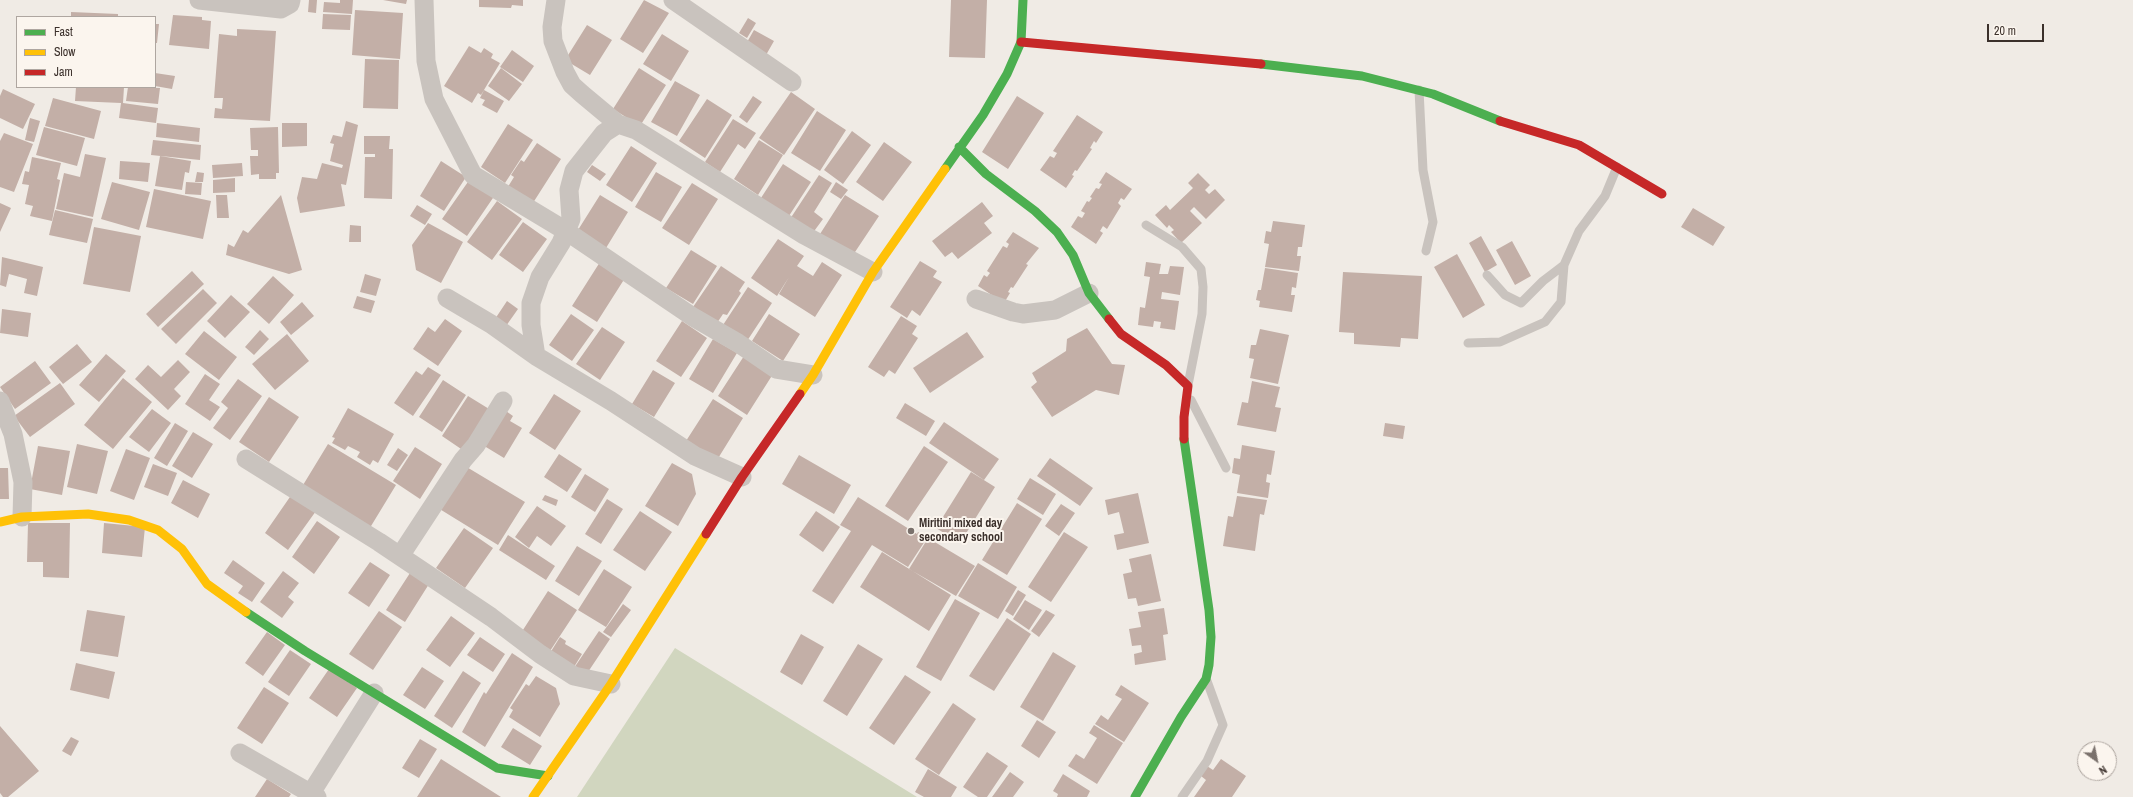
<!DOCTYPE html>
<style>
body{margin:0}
#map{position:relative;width:2133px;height:797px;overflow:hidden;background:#f0ebe5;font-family:"Archivo Narrow",sans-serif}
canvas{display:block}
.legend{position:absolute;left:16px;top:16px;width:140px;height:72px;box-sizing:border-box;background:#fbf5ee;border:1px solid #aea6a0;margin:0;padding:5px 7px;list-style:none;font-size:12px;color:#3b302b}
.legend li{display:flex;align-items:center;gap:8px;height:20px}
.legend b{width:20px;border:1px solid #aea6a0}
.north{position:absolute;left:2077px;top:741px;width:40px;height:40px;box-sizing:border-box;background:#fbf5ee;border:1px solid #aea6a0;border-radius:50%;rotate:147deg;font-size:11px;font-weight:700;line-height:16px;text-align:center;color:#3b302b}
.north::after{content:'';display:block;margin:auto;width:14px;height:18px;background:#7a716c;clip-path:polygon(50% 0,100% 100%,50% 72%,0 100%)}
.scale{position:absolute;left:1987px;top:24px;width:57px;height:18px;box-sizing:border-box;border:2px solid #3b302b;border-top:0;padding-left:5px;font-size:12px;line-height:14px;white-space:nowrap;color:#3b302b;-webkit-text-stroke:3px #fbf5ee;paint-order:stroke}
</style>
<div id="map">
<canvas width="2133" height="797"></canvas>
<ul class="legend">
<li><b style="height:5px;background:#4caf50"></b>Fast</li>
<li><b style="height:5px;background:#ffc107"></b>Slow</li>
<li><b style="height:5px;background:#c62828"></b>Jam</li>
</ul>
<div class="north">N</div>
<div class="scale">20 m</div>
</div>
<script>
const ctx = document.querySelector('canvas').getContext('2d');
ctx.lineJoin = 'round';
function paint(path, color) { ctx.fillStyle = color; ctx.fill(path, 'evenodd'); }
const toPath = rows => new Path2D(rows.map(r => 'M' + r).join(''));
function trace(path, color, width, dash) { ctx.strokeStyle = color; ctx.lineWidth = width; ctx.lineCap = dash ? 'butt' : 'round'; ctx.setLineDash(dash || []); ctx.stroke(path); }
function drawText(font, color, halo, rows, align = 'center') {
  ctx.font = font + ' "Archivo Narrow",sans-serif'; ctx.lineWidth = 4; ctx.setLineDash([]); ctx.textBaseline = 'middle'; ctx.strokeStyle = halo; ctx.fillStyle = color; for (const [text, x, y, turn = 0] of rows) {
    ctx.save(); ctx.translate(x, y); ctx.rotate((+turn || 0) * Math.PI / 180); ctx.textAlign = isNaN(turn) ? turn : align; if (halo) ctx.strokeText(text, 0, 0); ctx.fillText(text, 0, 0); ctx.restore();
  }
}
paint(toPath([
 [675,648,917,797,577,797]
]), '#d1d6bf');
paint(toPath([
 [309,0,317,0,316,13,308,12],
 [340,0,353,0,352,14,323,12,324,2,340,3],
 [383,0,407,0,406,4],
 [479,0,523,0,523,6,512,5,511,8,479,7],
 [644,0,669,13,643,53,620,39],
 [951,0,987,0,985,58,949,57],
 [355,10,403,13,400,59,352,55],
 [71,12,118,14,118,17,71,17],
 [323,14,351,15,350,30,322,29],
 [173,15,202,17,202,20,211,21,209,49,169,45],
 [748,18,756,23,747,38,739,33],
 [155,24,159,24,157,43,155,43],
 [587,25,612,40,590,75,565,60],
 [237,29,276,31,270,121,214,118,215,108,222,109,223,98,214,98,219,34,237,36],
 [754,30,774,41,766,55,746,44],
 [662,34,689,51,671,81,643,64],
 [469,46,481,53,484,48,493,54,491,58,500,63,481,95,478,93,472,103,444,86],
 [512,50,534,66,523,82,500,67],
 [365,59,399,60,398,109,363,108],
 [501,68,522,84,509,101,488,86],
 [639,68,666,85,640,126,613,109],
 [155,73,175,76,172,89,155,86],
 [675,81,700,95,677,136,651,122],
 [76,87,124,87,123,103,158,108,156,123,119,118,121,103,75,101],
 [128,87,160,88,158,104,126,101],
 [3,89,35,104,23,129,0,118,0,96],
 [484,90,504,101,497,113,482,105,485,100,480,98],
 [791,92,815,109,784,155,759,138],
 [753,96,762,102,747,123,739,117],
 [1017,96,1044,113,1008,169,982,152],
 [53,98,101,111,94,139,45,126],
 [707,99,732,115,705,158,679,141],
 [817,111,846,130,820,171,791,153],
 [1077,115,1103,132,1096,143,1094,141,1090,148,1092,149,1077,171,1075,170,1072,175,1074,176,1066,188,1040,170,1050,156,1054,158,1057,153,1053,151],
 [30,118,40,121,34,142,25,140],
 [733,119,756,133,745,149,738,144,720,172,705,162],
 [346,121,358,125,346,185,341,184,345,206,300,213,297,198,302,177,317,179,322,163,342,168,343,165,330,161,334,144,330,143,333,135,342,137],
 [157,123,200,128,199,142,156,137],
 [282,123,307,123,307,146,282,147],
 [508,124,533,140,505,183,481,167],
 [44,127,85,138,77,166,36,155],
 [278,127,279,173,276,173,276,179,259,179,259,174,251,175,250,156,258,156,258,150,251,150,250,128],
 [852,131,871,145,843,184,824,170],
 [4,133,33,144,14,192,0,187,0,141],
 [364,136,390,136,389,149,393,149,392,199,364,198,365,157,375,157,375,154,364,154],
 [153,140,201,145,200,160,151,155],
 [759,140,783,155,758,195,734,179],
 [884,142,912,162,883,201,856,182],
 [537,143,561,159,531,206,506,190,514,177,511,175,521,160,524,162],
 [631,146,657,163,632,202,606,185],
 [85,154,106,158,93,217,56,209,64,173,80,177],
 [160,156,191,161,189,173,185,172,182,190,155,186],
 [32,157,61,163,57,179,60,180,52,221,30,216,33,206,25,204,29,185,22,184,25,171,29,172],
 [120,161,150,163,148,182,119,179],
 [441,161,466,177,444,211,420,196],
 [242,163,243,176,213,178,212,165],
 [783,164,811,182,787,219,759,201],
 [592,165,606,174,600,181,587,172],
 [197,172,204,173,203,182,195,182],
 [656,172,682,187,661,222,635,207],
 [1106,172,1132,189,1124,200,1121,198,1118,203,1121,206,1107,229,1103,226,1100,231,1103,233,1096,244,1071,227,1078,216,1082,218,1085,213,1081,211,1087,201,1089,202,1092,198,1090,197,1096,188,1099,189,1102,184,1099,183],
 [1198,173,1210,185,1205,190,1209,194,1215,189,1225,200,1206,219,1194,207,1190,211,1202,223,1181,243,1171,232,1174,230,1169,225,1167,228,1155,215,1166,205,1170,210,1193,188,1188,183],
 [819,175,832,183,814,212,823,219,812,234,790,219],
 [235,178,235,192,213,193,213,180],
 [470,179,495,195,467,236,442,219],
 [112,182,150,192,139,230,101,219],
 [186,182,202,183,201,195,185,194],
 [836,182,848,190,841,199,830,192],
 [692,183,718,199,689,245,662,228],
 [154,189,211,201,203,239,146,227],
 [216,195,227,195,229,218,217,218],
 [281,195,302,270,289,274,226,255,228,244,234,247,243,230,248,233],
 [600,195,628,212,606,248,578,230],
 [845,195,879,216,853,255,820,234],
 [497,201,522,219,492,260,467,242],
 [982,202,993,216,984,223,992,233,958,259,952,252,945,257,932,241],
 [0,203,11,208,0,232],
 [417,205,432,214,425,225,410,216],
 [1693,208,1725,227,1713,246,1681,227],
 [55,210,93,219,87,243,49,235],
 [1273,221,1305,225,1302,247,1298,247,1297,256,1301,256,1299,271,1265,267,1269,244,1264,243,1266,231,1271,232],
 [523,222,547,239,523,272,499,255],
 [428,223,463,242,441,283,416,270,412,245],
 [350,225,361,226,361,242,349,242],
 [94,227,141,236,130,292,83,284],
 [1013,232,1039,248,1026,264,1028,265,1013,288,1011,287,1008,292,1010,293,1004,303,978,286,984,275,987,277,990,273,987,271,1003,246,1007,248,1009,244,1006,242],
 [1481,236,1497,265,1485,272,1469,243],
 [778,239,804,256,797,266,813,276,822,262,842,275,815,317,779,294,789,277,777,296,751,278],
 [1512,241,1531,276,1515,285,1496,250],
 [691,250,717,266,693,304,666,288],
 [1457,254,1485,305,1463,318,1434,267],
 [2,257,43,267,37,296,24,293,27,279,9,274,6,287,0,285],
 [920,261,937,271,933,277,942,282,920,316,912,310,907,318,890,307],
 [600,262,625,278,597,322,572,306],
 [1146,262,1161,264,1159,274,1168,274,1170,266,1184,267,1180,295,1162,292,1161,299,1179,301,1175,330,1160,328,1161,322,1154,321,1153,327,1138,325,1140,307,1145,308,1150,277,1144,276],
 [721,266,745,282,739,291,741,293,727,315,723,314,717,323,693,307],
 [1265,268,1298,273,1296,288,1292,287,1291,295,1295,295,1292,312,1259,307,1260,301,1256,300,1258,290,1261,290],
 [192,271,204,284,158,327,146,314],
 [1343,272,1422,276,1418,339,1401,338,1400,347,1354,344,1354,333,1339,332],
 [365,274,381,279,376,296,360,292],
 [273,276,294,295,269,324,247,304],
 [748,287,772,303,747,341,723,325],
 [203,289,217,303,176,344,161,329],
 [231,295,250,312,225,338,207,321],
 [357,296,375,301,371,313,353,308],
 [507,301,518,309,506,326,495,319],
 [302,302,314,316,291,335,280,322],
 [2,309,31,313,28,337,0,333],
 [571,314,594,330,572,361,549,345],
 [769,314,800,334,783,361,752,341],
 [901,316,917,326,912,334,918,338,895,374,889,370,884,377,868,367],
 [445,319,462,331,438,366,413,349,428,327,435,332],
 [682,321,707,338,681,377,656,361],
 [602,327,625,342,600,380,576,364],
 [1087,328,1112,364,1125,365,1119,395,1096,390,1052,417,1031,387,1037,382,1032,373,1066,351,1067,339],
 [1260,329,1289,335,1278,384,1250,378,1254,359,1249,358,1251,345,1256,345],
 [260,330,269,339,254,355,245,347],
 [204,331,237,357,219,380,185,354],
 [967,332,984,357,930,393,913,368],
 [287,334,309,361,275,390,252,364],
 [713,339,737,353,713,393,689,379],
 [77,344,92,362,63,384,49,367],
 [106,354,126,371,99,402,79,385],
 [744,356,773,374,747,415,718,396],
 [178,360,190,372,174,389,181,396,168,410,135,379,148,365,161,377],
 [35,361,51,383,15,409,0,387],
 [428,367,441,375,413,416,394,403,416,371,422,375],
 [653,370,675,383,654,417,632,404],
 [205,374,220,384,209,400,220,407,210,421,185,404],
 [123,378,152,402,113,449,84,425],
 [238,379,262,396,230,440,213,428,228,408,221,402],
 [443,380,466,395,442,432,419,417],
 [1252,381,1280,387,1275,407,1281,408,1276,432,1237,425,1242,402,1248,403],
 [60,383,75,404,30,437,14,416],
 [554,394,581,411,555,450,529,433],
 [468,396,494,412,467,453,442,436],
 [269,397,299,417,269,462,239,442],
 [713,399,743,418,717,460,686,441],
 [905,403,935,421,926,436,896,418],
 [348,408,394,434,378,463,373,460,370,465,357,457,360,452,348,446,345,450,332,443,335,438,332,437],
 [152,409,171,423,149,452,129,437],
 [503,409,513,416,510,421,522,428,504,458,481,444],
 [944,422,999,459,984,480,929,443],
 [175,423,188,431,167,466,154,458],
 [1385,423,1405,426,1403,439,1383,436],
 [193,432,213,444,192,478,172,466],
 [77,444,108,451,97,494,67,487],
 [328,444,396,485,368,531,300,490],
 [1242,445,1275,451,1271,475,1267,474,1266,482,1270,483,1268,498,1237,493,1240,475,1232,473,1234,458,1240,459],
 [38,446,70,451,62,495,30,489],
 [924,446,948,462,908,521,885,506],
 [415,447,442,464,420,499,393,481],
 [398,448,408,455,397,471,387,465],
 [126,449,150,458,134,500,110,491],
 [559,454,582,469,567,492,544,477],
 [799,455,851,485,834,514,782,484],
 [1050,458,1093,488,1080,506,1037,476],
 [672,463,692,474,696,494,678,526,645,506],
 [153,464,177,473,168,496,144,487],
 [465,466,525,502,498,545,438,508],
 [0,468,8,468,9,499,0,499],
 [971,472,995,487,960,543,936,528],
 [585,474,609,489,595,512,571,497],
 [1030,478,1056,494,1043,515,1017,499],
 [183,480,210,494,198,518,171,503],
 [1138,493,1149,543,1117,550,1114,535,1124,533,1119,512,1108,515,1105,500],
 [292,494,316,511,288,550,265,533],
 [545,495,558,500,556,506,542,500],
 [1237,496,1267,500,1264,515,1260,514,1255,551,1223,546,1228,516,1233,517],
 [858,497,917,534,918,532,927,538,908,567,872,545,833,604,812,591,851,531,840,525],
 [607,499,623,509,601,544,585,534],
 [1017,503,1042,519,1007,575,982,560],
 [1061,504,1075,513,1059,536,1045,526],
 [537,506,566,526,551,546,537,536,529,548,515,537],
 [640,511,672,532,645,571,613,550],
 [816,511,840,527,823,552,799,535],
 [317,521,340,537,314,574,292,557],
 [28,523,70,523,69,578,43,577,43,562,27,562],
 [104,523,145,527,142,557,102,553],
 [464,528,493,548,465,588,436,568],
 [1064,532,1088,547,1051,602,1028,587],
 [508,535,555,566,546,580,499,550],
 [928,538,975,566,956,596,909,569],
 [577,546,602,561,579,596,555,581],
 [882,552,951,595,929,631,860,587],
 [1151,554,1161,601,1138,606,1136,598,1128,599,1123,574,1132,572,1129,559],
 [233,560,265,583,252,602,238,593,243,586,224,573],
 [370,562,390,575,369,607,348,593],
 [978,563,1017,587,998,619,958,596],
 [604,569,632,587,606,627,578,610],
 [283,571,299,583,288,597,294,602,282,618,260,602],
 [410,573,429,584,405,622,386,610],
 [1018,590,1026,595,1013,616,1005,611],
 [548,591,577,610,550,651,521,633],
 [955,599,980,613,941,681,916,667],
 [1025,600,1042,610,1029,630,1013,619],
 [623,604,631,610,611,637,603,632],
 [1164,608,1168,634,1163,635,1166,660,1135,665,1134,654,1142,652,1141,645,1132,646,1129,629,1141,627,1138,612],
 [87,610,125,616,118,657,80,651],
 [1046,610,1055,615,1039,637,1031,631],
 [379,611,402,627,373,670,349,654],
 [451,616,475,633,450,667,426,650],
 [1007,618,1031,634,994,691,969,676],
 [599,631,610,639,586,675,574,668],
 [267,632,285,645,263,676,245,663],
 [801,634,824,647,802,685,780,672],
 [480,637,505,654,493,672,467,655],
 [560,637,566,641,565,644,582,654,574,667,550,653],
 [858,644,883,659,847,716,823,701],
 [290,650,311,664,289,696,268,682],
 [1053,652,1076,666,1043,721,1020,707],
 [512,653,533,667,485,747,462,732,484,692,486,694],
 [76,663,115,672,109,699,70,690],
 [422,667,444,681,425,709,403,695],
 [329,669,357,688,337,717,309,698],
 [463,671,481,683,452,728,434,716],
 [905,675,931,692,894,745,869,728],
 [536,676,556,688,560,704,540,737,509,717,513,710,510,708,526,684,529,686],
 [1121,685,1149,703,1124,742,1095,724,1101,715,1108,720,1122,699,1115,695],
 [264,687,289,703,262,744,237,728],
 [953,703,976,719,939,775,915,759],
 [1037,720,1056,732,1039,758,1021,746],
 [1094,725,1123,743,1097,784,1068,766,1076,754,1084,759,1097,738,1089,733],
 [0,726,39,771,8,797,3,797,0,793],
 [513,728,542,746,530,765,501,747],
 [71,737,79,741,71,756,62,751],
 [420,739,437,749,419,778,402,768],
 [987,752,1008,766,987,797,978,797,963,787],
 [441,759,501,797,417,797],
 [1221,759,1246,776,1232,797,1194,797,1206,780,1201,776,1207,766,1213,770],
 [928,769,957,787,951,797,924,797,915,792],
 [1010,772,1024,782,1013,797,992,797],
 [1063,774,1090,791,1087,797,1057,797,1058,794,1053,791],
 [267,779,291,794,289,797,255,797]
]), '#c3afa7');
trace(toPath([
 [1419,90,1423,170,1433,222,1426,251],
 [1146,225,1182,247,1201,269,1203,287,1202,314,1188,385],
 [1487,275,1505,295,1521,303,1543,281,1564,265],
 [1468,343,1500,342,1545,322,1561,302,1564,265,1579,231,1605,196,1617,167],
 [1191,400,1226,468],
 [1182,797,1207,761,1223,725,1207,681]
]), '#c9c3be', 9);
trace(toPath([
 [199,0,281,9,290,4,291,0],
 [424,0,426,61,434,99,473,175,566,231,693,317,738,343,776,369,813,375],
 [556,0,552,27,553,41,565,72,572,85,582,94,618,124,636,130,804,235,873,272],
 [673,0,792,82],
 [447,298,491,324,536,356,611,401,695,456,742,477],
 [976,299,1013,312,1023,314,1055,310,1089,293],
 [536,356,531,325,531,303,540,277,561,243,571,219,569,190,574,171,604,133,618,124],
 [0,401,13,434,23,482,22,517],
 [246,459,379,542,491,617,540,654,574,676,611,684],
 [400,556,463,460,476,445,503,401],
 [240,753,317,797],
 [311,793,374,693]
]), '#c9c3be', 19);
trace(toPath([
 [1261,64,1362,76,1433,94,1500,121],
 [959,147,986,174,1035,211,1057,232,1073,255,1089,293,1109,319],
 [945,169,983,115,1007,74,1021,42,1023,0],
 [246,612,305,651,497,768,548,776],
 [1135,797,1181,717,1206,679,1209,665,1211,637,1209,610,1184,439]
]), '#4caf50', 9);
trace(toPath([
 [800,394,813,375,873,272,945,169],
 [0,522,22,517,88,514,129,520,158,530,182,549,207,584,246,612],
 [533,797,611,684,706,534]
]), '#ffc107', 9);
trace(toPath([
 [1021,42,1261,64],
 [1500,121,1579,145,1662,194],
 [1109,319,1121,334,1166,365,1188,386,1184,417,1184,439],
 [706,534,742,477,800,394]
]), '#c62828', 9);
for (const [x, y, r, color] of [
 [911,531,4,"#7a716c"]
]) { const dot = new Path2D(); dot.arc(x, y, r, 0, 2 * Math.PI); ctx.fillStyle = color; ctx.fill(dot); trace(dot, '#fbf5ee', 1.5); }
drawText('bold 12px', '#3b302b', '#fbf5ee', [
 ["Miritini mixed day",919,524],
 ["secondary school",919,538]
], 'left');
</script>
